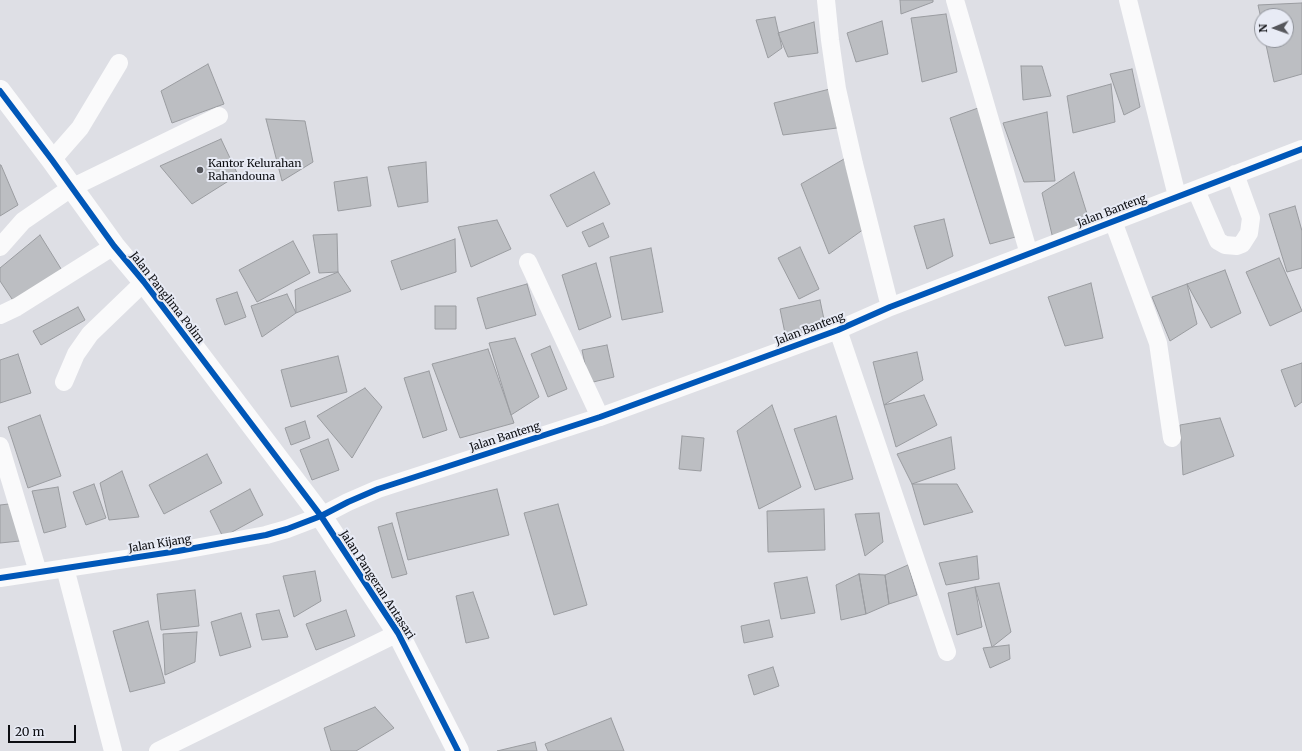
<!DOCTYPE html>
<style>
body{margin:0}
#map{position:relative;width:1302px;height:751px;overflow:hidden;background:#dedfe5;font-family:Merriweather,serif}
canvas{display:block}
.north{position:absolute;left:1254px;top:8px;width:40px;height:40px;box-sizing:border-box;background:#e8ebf5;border:1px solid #90939a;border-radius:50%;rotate:268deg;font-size:11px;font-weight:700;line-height:16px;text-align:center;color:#0d0e12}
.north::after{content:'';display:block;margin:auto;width:14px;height:18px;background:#56575c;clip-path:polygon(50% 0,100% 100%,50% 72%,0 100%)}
.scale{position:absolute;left:8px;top:725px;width:68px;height:18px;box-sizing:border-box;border:2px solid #0d0e12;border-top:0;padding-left:5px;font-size:12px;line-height:14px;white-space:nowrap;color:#0d0e12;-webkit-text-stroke:3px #e8ebf5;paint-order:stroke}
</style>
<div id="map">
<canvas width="1302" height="751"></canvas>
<div class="north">N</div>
<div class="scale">20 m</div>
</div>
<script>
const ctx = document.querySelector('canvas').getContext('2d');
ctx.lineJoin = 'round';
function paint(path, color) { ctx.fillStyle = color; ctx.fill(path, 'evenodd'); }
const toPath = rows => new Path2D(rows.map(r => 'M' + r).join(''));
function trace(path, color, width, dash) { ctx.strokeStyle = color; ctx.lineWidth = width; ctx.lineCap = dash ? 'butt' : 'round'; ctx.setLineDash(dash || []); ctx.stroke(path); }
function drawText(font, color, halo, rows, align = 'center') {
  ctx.font = font + ' Merriweather,serif'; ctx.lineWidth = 4; ctx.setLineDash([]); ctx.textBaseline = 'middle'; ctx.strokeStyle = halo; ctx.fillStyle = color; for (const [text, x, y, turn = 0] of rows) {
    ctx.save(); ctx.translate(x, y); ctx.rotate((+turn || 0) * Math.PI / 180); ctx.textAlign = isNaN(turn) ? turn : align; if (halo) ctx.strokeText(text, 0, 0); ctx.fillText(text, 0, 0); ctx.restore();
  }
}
const building = toPath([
 [900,0,933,0,933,2,901,14,900,0],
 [1302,3,1302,74,1274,82,1265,40,1286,40,1286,16,1262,16,1262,23,1258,5,1302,3],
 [946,14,957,72,922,82,911,18,946,14],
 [775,17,782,48,768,58,756,20,775,17],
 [882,21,888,54,856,62,847,33,882,21],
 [814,22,818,53,788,57,778,33,814,22],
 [208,64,224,104,172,123,161,91,208,64],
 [1021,66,1042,66,1051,96,1023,100,1021,66],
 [1132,69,1140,107,1124,115,1110,74,1132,69],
 [1111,84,1115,122,1073,133,1067,96,1111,84],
 [830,89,837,128,783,135,774,103,830,89],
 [981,107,1019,236,990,244,950,118,981,107],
 [1047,112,1055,181,1024,182,1003,123,1047,112],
 [266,119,305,121,313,162,282,181,266,119],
 [221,139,238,175,192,204,160,166,221,139],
 [844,159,864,229,829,254,801,184,844,159],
 [426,162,428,202,398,207,388,167,426,162],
 [0,165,1,165,18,205,0,216,0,165],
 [594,172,610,204,567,227,550,195,594,172],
 [1074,172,1088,217,1054,243,1042,193,1074,172],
 [367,177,371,206,338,211,334,182,367,177],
 [1295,206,1302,231,1302,268,1287,272,1269,214,1295,206],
 [944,219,953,256,927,269,914,226,944,219],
 [497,220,511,249,471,267,458,227,497,220],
 [603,223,609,237,589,247,582,232,603,223],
 [337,234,338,272,319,273,313,235,337,234],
 [40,235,63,272,14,302,0,281,0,268,40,235],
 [455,239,456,272,401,290,391,261,455,239],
 [293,241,310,273,257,302,239,270,293,241],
 [800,247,819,289,799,299,778,258,800,247],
 [651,248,663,312,622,320,610,257,651,248],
 [1279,258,1302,311,1270,326,1246,272,1279,258],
 [596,263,611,317,579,330,562,275,596,263],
 [1225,270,1241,313,1211,328,1187,284,1225,270],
 [338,272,351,291,296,313,295,290,338,272],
 [1091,283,1103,338,1065,346,1048,297,1091,283],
 [527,284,536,315,486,329,477,298,527,284],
 [1187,284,1197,324,1170,341,1152,297,1187,284],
 [237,292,246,317,225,325,216,299,237,292],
 [287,294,296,313,262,337,251,306,287,294],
 [820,300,826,329,786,338,780,309,820,300],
 [435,306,456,306,456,329,435,329,435,306],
 [78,307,85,320,41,345,33,331,78,307],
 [515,338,539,397,511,415,489,343,515,338],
 [607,345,614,377,589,383,582,350,607,345],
 [550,346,567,389,548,397,531,354,550,346],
 [488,349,514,423,460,438,432,364,488,349],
 [917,352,923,380,884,405,873,362,917,352],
 [18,354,31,393,0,403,0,360,18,354],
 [338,356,347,392,291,407,281,370,338,356],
 [1302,363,1302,402,1295,407,1281,370,1302,363],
 [429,371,447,430,423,438,404,378,429,371],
 [365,388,382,407,352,458,317,416,365,388],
 [924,395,937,425,896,447,884,405,924,395],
 [772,405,801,487,759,509,737,431,772,405],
 [40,415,61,476,28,488,8,427,40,415],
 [836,416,853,479,815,490,794,429,836,416],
 [1220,418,1234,456,1183,475,1180,425,1220,418],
 [305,421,310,438,291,445,285,428,305,421],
 [682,436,704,438,701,471,679,469,682,436],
 [951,437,955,469,912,484,897,454,951,437],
 [328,439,339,470,312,480,300,450,328,439],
 [207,454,222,483,164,514,149,485,207,454],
 [122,471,139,517,109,520,100,483,122,471],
 [94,484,106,518,86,525,73,492,94,484],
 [912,484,957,484,973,512,924,525,912,484],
 [58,487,66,527,44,533,32,491,58,487],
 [250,489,263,515,223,537,210,511,250,489],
 [497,489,509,535,408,560,396,513,497,489],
 [18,503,20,541,0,543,0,505,18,503],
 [558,504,587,605,554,615,524,513,558,504],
 [824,509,825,550,768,552,767,511,824,509],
 [879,513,883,542,865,556,855,514,879,513],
 [392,523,407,574,392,578,378,527,392,523],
 [977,556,979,579,946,585,939,563,977,556],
 [908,565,917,595,889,604,885,575,908,565],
 [315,571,321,601,294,617,283,576,315,571],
 [859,574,885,575,889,604,866,614,859,574],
 [859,574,866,614,841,620,836,585,859,574],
 [807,577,815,613,781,619,774,583,807,577],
 [999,583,1011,632,992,647,975,587,999,583],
 [975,587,982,627,957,635,948,593,975,587],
 [195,590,199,626,161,630,157,594,195,590],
 [473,592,489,638,466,643,456,596,473,592],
 [279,610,288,637,262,640,256,614,279,610],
 [346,610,355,636,316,650,306,624,346,610],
 [241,613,251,647,220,656,211,622,241,613],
 [769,620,773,637,744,643,741,626,769,620],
 [148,621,165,683,130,692,113,631,148,621],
 [197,632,195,662,165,675,163,634,197,632],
 [1009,645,1010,659,990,668,983,648,1009,645],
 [773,667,779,686,754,695,748,675,773,667],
 [375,707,394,728,356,751,331,751,324,728,375,707],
 [611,718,624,751,548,751,545,744,611,718],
 [535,742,537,751,497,751,535,742]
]);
paint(building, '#bcbec2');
trace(building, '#9a9ca0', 1);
trace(toPath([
 [826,0,830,40,837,89,854,164,890,307],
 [955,0,1029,254],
 [1128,0,1177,196],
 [52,160,80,128,119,63],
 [1196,190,1218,241,1225,245,1237,246,1242,244,1249,233,1251,218,1235,174],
 [1113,221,1158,343,1172,438],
 [0,247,23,221,71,188,219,116],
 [528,262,600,417],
 [0,315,17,307,114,246],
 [838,330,947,652],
 [64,382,76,354,90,334,144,282],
 [0,446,38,572],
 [65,568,113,751],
 [0,578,178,551,266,535,287,529,321,516,348,502,378,489,600,417,838,330,890,307,1302,149],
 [158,751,398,633]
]), '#fafafb', 18);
trace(toPath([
 [0,91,52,160,114,246,144,282,321,516,398,633,458,751]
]), '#fafafb', 22);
trace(toPath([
 [0,91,52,160,114,246,144,282,321,516,398,633,458,751],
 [0,578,178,551,266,535,287,529,321,516,348,502,378,489,600,417,838,330,890,307,1302,149]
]), '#0057b8', 6);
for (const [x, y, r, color] of [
 [200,170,4,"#56575c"]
]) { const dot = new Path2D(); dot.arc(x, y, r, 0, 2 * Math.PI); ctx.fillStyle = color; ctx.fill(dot); trace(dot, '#e8ebf5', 1.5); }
drawText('11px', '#0d0e12', '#e8ebf5', [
 ["Kantor Kelurahan",208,164],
 ["Rahandouna",208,177]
], 'left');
drawText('11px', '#0d0e12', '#e8ebf5', [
 ["Jalan Banteng",1112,211,-21],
 ["Jalan Panglima Polim",167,298,52],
 ["Jalan Banteng",810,329,-21],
 ["Jalan Banteng",505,437,-18],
 ["Jalan Kijang",160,544,-9],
 ["Jalan Pangeran Antasari",377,585,57]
]);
</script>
